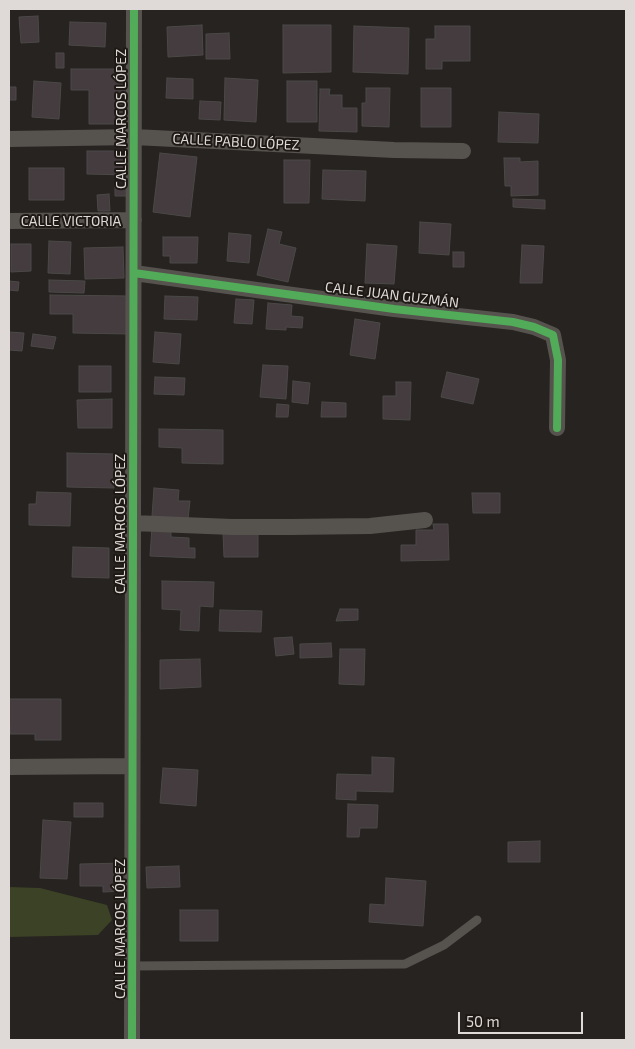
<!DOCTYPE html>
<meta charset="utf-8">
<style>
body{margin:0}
#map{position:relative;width:635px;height:1049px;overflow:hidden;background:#262320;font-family:"Exo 2",sans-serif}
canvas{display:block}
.frame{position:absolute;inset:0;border:10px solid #dfdad8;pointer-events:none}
.scale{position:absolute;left:458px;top:1012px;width:125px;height:22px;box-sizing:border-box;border:2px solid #dfdad8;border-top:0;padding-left:6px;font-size:15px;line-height:18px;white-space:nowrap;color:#dfdad8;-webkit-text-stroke:4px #1f1915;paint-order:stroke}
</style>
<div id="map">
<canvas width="635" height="1049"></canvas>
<div class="frame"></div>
<div class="scale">50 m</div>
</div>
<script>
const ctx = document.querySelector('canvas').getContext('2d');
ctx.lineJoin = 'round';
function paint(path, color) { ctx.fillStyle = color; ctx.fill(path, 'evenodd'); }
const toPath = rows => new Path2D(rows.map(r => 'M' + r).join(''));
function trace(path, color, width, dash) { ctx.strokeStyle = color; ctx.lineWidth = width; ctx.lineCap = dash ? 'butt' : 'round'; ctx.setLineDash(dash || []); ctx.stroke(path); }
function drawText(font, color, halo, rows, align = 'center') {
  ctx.font = font + ' "Exo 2",sans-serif'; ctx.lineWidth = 4; ctx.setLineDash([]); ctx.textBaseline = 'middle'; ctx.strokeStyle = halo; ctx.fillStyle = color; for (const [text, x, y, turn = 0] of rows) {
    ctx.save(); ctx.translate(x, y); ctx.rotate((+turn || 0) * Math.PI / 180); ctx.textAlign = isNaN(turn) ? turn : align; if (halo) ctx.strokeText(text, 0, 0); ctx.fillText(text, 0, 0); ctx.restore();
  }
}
paint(toPath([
 [9,887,40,888,107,905,112,920,98,935,9,937]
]), '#3c4225');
const building = toPath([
 [38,16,39,42,21,43,19,17,38,16],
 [70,22,106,23,105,47,69,45,70,22],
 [202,25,203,55,168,57,167,27,202,25],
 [283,25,331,25,331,72,283,73,283,25],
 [354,26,409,28,408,74,353,72,354,26],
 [435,26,470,26,470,61,442,61,442,69,426,69,426,39,435,39,435,26],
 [229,33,230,59,206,59,206,34,229,33],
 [56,53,64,53,64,68,56,68,56,53],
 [71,69,125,69,125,124,89,124,89,90,71,90,71,69],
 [167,78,193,79,193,99,166,98,167,78],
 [225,78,258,80,256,122,224,120,225,78],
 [34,81,61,83,59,119,32,117,34,81],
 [287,81,317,81,317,122,287,122,287,81],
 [9,87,16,87,16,100,9,100,9,87],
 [366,88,390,88,389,127,362,126,362,103,366,103,366,88],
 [421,88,451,88,451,127,421,127,421,88],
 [320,89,330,89,329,95,342,95,342,108,357,108,357,132,319,131,320,89],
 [200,101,221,102,220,120,199,119,200,101],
 [499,112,539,114,538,143,498,142,499,112],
 [87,151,128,151,127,175,87,174,87,151],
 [160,153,197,157,190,217,153,212,160,153],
 [504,158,520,158,520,162,538,161,538,195,511,196,511,186,505,186,504,158],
 [284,160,310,160,309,203,284,203,284,160],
 [29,168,64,168,64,200,29,200,29,168],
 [323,170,366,171,365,201,322,199,323,170],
 [115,187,128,187,128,196,115,196,115,187],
 [109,194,110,211,98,211,97,195,109,194],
 [513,199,545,200,545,209,513,207,513,199],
 [420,222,451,224,449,255,419,253,420,222],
 [268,229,282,232,279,244,296,248,288,282,257,275,268,229],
 [229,233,251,235,249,263,227,261,229,233],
 [163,237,198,237,197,263,170,263,170,256,163,256,163,237],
 [49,241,71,242,70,274,48,273,49,241],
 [11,244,31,244,31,271,11,272,11,244],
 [367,244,397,246,394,284,365,283,367,244],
 [522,245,544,246,542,283,520,283,522,245],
 [123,247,124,278,85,279,84,248,123,247],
 [453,252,464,252,464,267,453,267,453,252],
 [49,280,85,281,84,293,49,292,49,280],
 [9,281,19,282,18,291,9,290,9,281],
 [50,295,129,296,129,334,73,333,73,314,50,314,50,295],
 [165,296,198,297,197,320,164,319,165,296],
 [236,299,254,300,252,324,234,323,236,299],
 [268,303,292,305,291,316,303,317,302,328,286,327,286,330,266,329,268,303],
 [355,319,380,323,375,359,350,355,355,319],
 [9,332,24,333,22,351,9,350,9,332],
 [155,332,181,334,179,364,153,362,155,332],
 [33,334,56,337,53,349,31,346,33,334],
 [263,365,288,366,286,399,260,397,263,365],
 [79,366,111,366,111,392,79,392,79,366],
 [447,372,479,379,473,404,441,397,447,372],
 [155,377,185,378,184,395,154,394,155,377],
 [293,381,310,383,308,404,292,402,293,381],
 [396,382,411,382,410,420,383,419,383,396,396,396,396,382],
 [112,399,112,428,78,428,77,400,112,399],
 [322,402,346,403,346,417,321,417,322,402],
 [277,404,289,405,288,417,276,417,277,404],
 [159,429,223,430,223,464,182,463,182,448,159,447,159,429],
 [67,453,115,454,114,488,67,487,67,453],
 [154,488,179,490,178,501,190,501,188,519,152,516,154,488],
 [37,492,71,493,70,526,29,525,29,504,36,504,37,492],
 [472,493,500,493,500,513,473,513,472,493],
 [433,524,448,524,449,560,401,561,401,545,416,545,416,530,434,530,433,524],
 [152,527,171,528,171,537,189,538,189,548,195,548,195,558,150,556,152,527],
 [258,532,258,557,224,557,223,533,258,532],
 [73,547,109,548,109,578,72,577,73,547],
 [162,581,214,582,213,607,200,606,199,631,180,630,181,610,162,609,162,581],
 [340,609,358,609,358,620,336,621,340,609],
 [220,610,262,611,261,632,219,631,220,610],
 [292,637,294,654,276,656,274,638,292,637],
 [331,643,332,657,300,658,300,644,331,643],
 [340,649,365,649,364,685,339,684,340,649],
 [200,659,201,687,160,689,160,660,200,659],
 [9,699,61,699,61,740,35,740,35,734,10,734,9,699],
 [372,757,394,758,393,792,356,791,356,800,336,799,337,774,372,775,372,757],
 [163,768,198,770,196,806,160,803,163,768],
 [74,803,103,803,103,817,74,817,74,803],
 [348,804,378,805,377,828,360,828,359,837,347,837,348,804],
 [43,820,71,822,67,879,40,878,43,820],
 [540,841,540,862,508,862,508,842,540,841],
 [125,863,126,891,103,892,103,886,80,886,80,864,125,863],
 [179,866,180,887,147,888,146,867,179,866],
 [386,878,426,881,423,926,369,922,370,904,385,905,386,878],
 [180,910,218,910,218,941,180,941,180,910]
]);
paint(building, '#443c3e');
trace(building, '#4b4948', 1);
trace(toPath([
 [132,966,405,964,444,945,477,920]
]), '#56524e', 9);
trace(toPath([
 [9,139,134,137,394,150,463,151],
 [9,221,134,220],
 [134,273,394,309,513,322,534,327,553,335,558,360,557,428],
 [133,523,232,527,291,527,370,526,425,520],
 [9,767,132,766],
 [132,1040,134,9]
]), '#56524e', 16);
trace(toPath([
 [134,273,394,309,513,322,534,327,553,335,558,360,557,428],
 [132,1040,134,9]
]), '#51ab58', 8);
drawText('14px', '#dfdad8', '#1f1915', [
 ["CALLE MARCOS LÓPEZ",121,119,-90],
 ["CALLE PABLO LÓPEZ",236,142,3],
 ["CALLE VICTORIA",71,221],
 ["CALLE JUAN GUZMÁN",392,295,7],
 ["CALLE MARCOS LÓPEZ",120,524,-90],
 ["CALLE MARCOS LÓPEZ",120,929,-90]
]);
</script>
